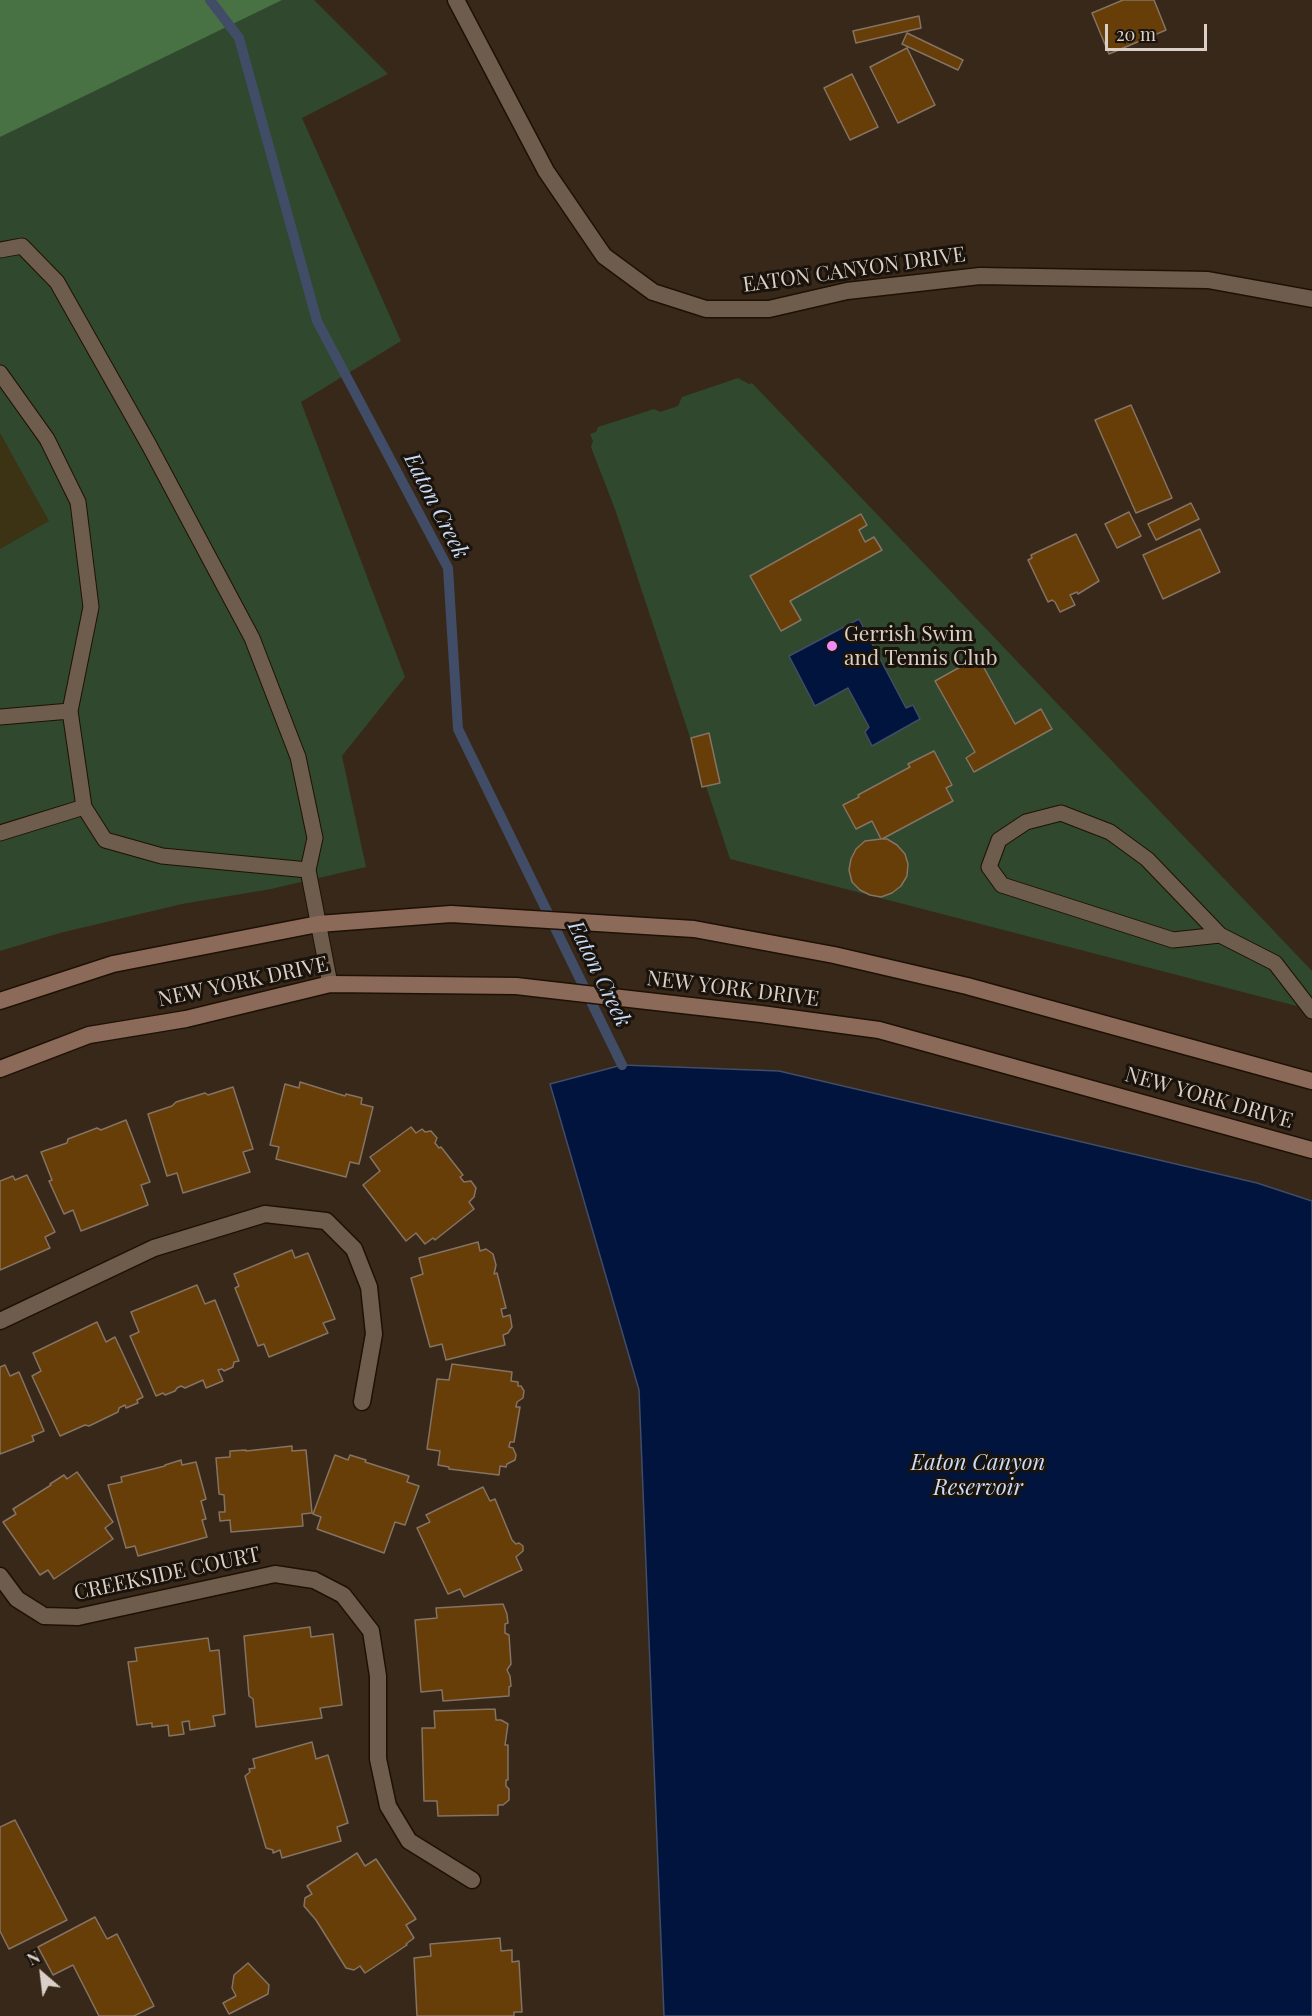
<!DOCTYPE html>
<style>
body{margin:0}
#map{position:relative;width:1312px;height:2016px;overflow:hidden;background:#37281a;font-family:"Playfair Display",serif}
canvas{display:block}
.north{position:absolute;left:12px;top:1944px;width:60px;height:60px;-webkit-text-stroke:4px #1a130c;paint-order:stroke;rotate:332deg;font-size:16px;font-weight:700;line-height:24px;text-align:center;color:#dad0c7}
.north::after{content:'';display:block;margin:auto;width:21px;height:27px;background:#dad0c7;clip-path:polygon(50% 0,100% 100%,50% 72%,0 100%)}
.scale{position:absolute;left:1105px;top:24px;width:102px;height:27px;box-sizing:border-box;border:3px solid #dad0c7;border-top:0;padding-left:8px;font-size:18px;line-height:21px;white-space:nowrap;color:#dad0c7;-webkit-text-stroke:4px #1a130c;paint-order:stroke}
</style>
<div id="map">
<canvas width="1312" height="2016"></canvas>
<div class="north">N</div>
<div class="scale">20 m</div>
</div>
<script>
const ctx = document.querySelector('canvas').getContext('2d');
ctx.lineJoin = 'round';
function paint(path, color) { ctx.fillStyle = color; ctx.fill(path, 'evenodd'); }
const toPath = rows => new Path2D(rows.map(r => 'M' + r).join(''));
function trace(path, color, width, dash) { ctx.strokeStyle = color; ctx.lineWidth = width; ctx.lineCap = dash ? 'butt' : 'round'; ctx.setLineDash(dash || []); ctx.stroke(path); }
function drawText(font, color, halo, rows, align = 'center') {
  ctx.font = font + ' "Playfair Display",serif'; ctx.lineWidth = 6; ctx.setLineDash([]); ctx.textBaseline = 'middle'; ctx.strokeStyle = halo; ctx.fillStyle = color; for (const [text, x, y, turn = 0] of rows) {
    ctx.save(); ctx.translate(x, y); ctx.rotate((+turn || 0) * Math.PI / 180); ctx.textAlign = isNaN(turn) ? turn : align; if (halo) ctx.strokeText(text, 0, 0); ctx.fillText(text, 0, 0); ctx.restore();
  }
}
paint(toPath([
 [0,0,314,0,388,74,302,118,401,341,301,402,405,677,342,756,366,867,271,889,182,904,60,933,0,951],
 [738,378,749,384,752,383,1312,971,1312,1010,730,859,616,512,591,447,593,441,590,434,596,432,598,427,654,409,660,412,678,406,682,397]
]), '#30482d');
paint(toPath([
 [0,0,282,0,0,137]
]), '#487243');
paint(toPath([
 [0,433,49,521,0,549]
]), '#3b3313');
const water = toPath([
 [859,619,906,708,913,705,920,719,872,746,865,732,869,727,848,688,815,706,789,656,859,619],
 [622,1065,779,1071,1257,1183,1312,1201,1312,2016,664,2016,639,1390,550,1084,622,1065]
]);
paint(water, '#00143e');
trace(water, '#414c67', 1.5);
trace(toPath([
 [210,0,239,38,317,321,448,568,458,729,622,1065]
]), '#414c67', 10);
const building = toPath([
 [1123,0,1154,0,1166,30,1109,54,1092,13,1123,0],
 [919,16,921,28,856,43,853,31,919,16],
 [907,33,963,60,958,70,902,44,907,33],
 [907,48,935,105,898,123,870,67,907,48],
 [852,74,878,127,850,140,824,88,852,74],
 [1131,405,1172,498,1136,513,1095,420,1131,405],
 [1191,503,1199,519,1156,540,1148,524,1191,503],
 [1129,512,1141,536,1117,548,1105,524,1129,512],
 [861,514,867,525,859,530,865,542,874,537,882,550,790,601,801,620,781,631,750,576,861,514],
 [1200,529,1220,572,1163,599,1143,555,1200,529],
 [1076,534,1099,581,1078,594,1077,592,1070,595,1075,605,1060,612,1055,602,1052,600,1048,602,1028,560,1032,558,1031,555,1076,534],
 [978,657,1015,724,1041,709,1052,729,974,772,966,758,975,752,935,681,978,657],
 [709,733,720,783,702,787,691,738,709,733],
 [934,751,952,785,946,788,953,801,882,839,887,839,897,845,905,854,908,864,907,876,901,886,892,893,881,897,870,895,860,890,852,882,849,870,851,859,856,849,865,841,881,839,872,821,856,829,843,805,859,797,858,795,910,767,908,764,934,751],
 [300,1082,345,1096,346,1094,362,1098,361,1104,373,1107,359,1164,350,1162,346,1177,276,1159,279,1147,270,1145,285,1084,299,1088,300,1082],
 [233,1087,253,1149,243,1152,250,1172,183,1193,177,1173,167,1176,148,1114,172,1106,176,1102,205,1093,208,1095,233,1087],
 [126,1120,150,1182,141,1185,148,1205,81,1231,73,1210,64,1214,49,1181,52,1180,41,1152,67,1143,68,1139,97,1128,101,1130,126,1120],
 [411,1127,416,1133,422,1129,425,1132,431,1131,437,1138,435,1143,439,1148,441,1147,463,1175,460,1177,464,1182,471,1181,476,1188,474,1197,469,1202,474,1209,435,1240,433,1238,425,1244,416,1233,406,1241,363,1185,380,1171,370,1157,411,1127],
 [27,1175,55,1232,45,1237,50,1248,0,1270,0,1181,13,1176,15,1180,27,1175],
 [478,1242,480,1251,486,1249,493,1254,496,1265,494,1274,497,1273,506,1308,501,1309,503,1317,510,1315,512,1327,508,1333,503,1335,505,1345,446,1360,442,1344,430,1347,411,1278,423,1274,419,1258,478,1242],
 [292,1250,295,1258,308,1253,335,1319,323,1323,328,1333,269,1357,264,1344,258,1346,235,1288,239,1286,234,1274,292,1250],
 [197,1285,205,1304,215,1300,239,1361,234,1362,233,1367,224,1371,222,1369,218,1370,223,1381,206,1388,203,1380,185,1388,181,1386,177,1388,175,1391,165,1395,163,1393,156,1396,130,1336,139,1332,131,1312,197,1285],
 [97,1322,106,1342,115,1337,143,1397,137,1400,138,1403,126,1408,125,1405,119,1408,118,1412,89,1426,85,1425,60,1436,32,1376,41,1371,33,1353,97,1322],
 [452,1364,512,1372,511,1381,518,1382,518,1386,521,1386,524,1391,523,1398,517,1402,516,1407,520,1407,514,1442,510,1442,509,1447,513,1448,516,1455,515,1460,507,1464,506,1467,500,1466,499,1475,449,1469,449,1467,438,1465,440,1451,427,1449,437,1379,449,1380,452,1364],
 [5,1365,10,1376,19,1372,44,1431,32,1436,34,1441,0,1454,0,1367,5,1365],
 [292,1446,292,1451,306,1450,312,1513,302,1514,303,1526,231,1532,230,1520,220,1521,219,1512,225,1512,224,1495,219,1494,216,1458,230,1457,230,1451,246,1450,246,1451,292,1446],
 [335,1455,348,1460,350,1455,366,1460,365,1462,409,1476,407,1482,419,1486,405,1525,395,1522,384,1553,317,1529,321,1517,313,1514,335,1455],
 [181,1460,182,1465,196,1462,206,1499,201,1501,206,1519,202,1520,207,1537,138,1556,135,1546,126,1548,108,1485,122,1482,121,1477,165,1466,165,1465,181,1460],
 [77,1472,113,1522,105,1528,113,1539,54,1579,48,1570,40,1575,3,1522,16,1514,13,1509,51,1485,50,1484,64,1475,67,1479,77,1472],
 [483,1487,490,1501,495,1499,512,1540,516,1544,519,1543,523,1546,523,1551,516,1557,522,1570,464,1597,460,1589,448,1594,417,1528,430,1522,426,1515,483,1487],
 [503,1604,507,1614,508,1623,505,1624,505,1633,509,1635,511,1664,507,1670,510,1676,511,1686,509,1687,509,1696,443,1701,442,1690,421,1692,415,1620,437,1618,436,1608,503,1604],
 [310,1627,311,1637,333,1634,342,1705,320,1708,322,1718,256,1727,253,1699,249,1696,244,1636,310,1627],
 [208,1638,210,1651,219,1650,225,1714,213,1716,215,1726,190,1730,189,1721,182,1722,184,1734,169,1736,168,1725,152,1727,152,1723,137,1725,128,1662,137,1661,135,1648,208,1638],
 [495,1709,496,1720,501,1720,508,1724,505,1745,508,1745,508,1780,506,1780,506,1786,509,1789,509,1800,503,1805,498,1805,498,1815,438,1816,437,1801,424,1801,422,1728,435,1728,434,1711,495,1709],
 [312,1742,316,1759,328,1755,348,1823,337,1827,341,1841,282,1858,280,1850,273,1853,273,1850,266,1848,245,1776,250,1772,249,1769,255,1768,253,1759,312,1742],
 [15,1820,67,1920,9,1949,0,1931,0,1827,15,1820],
 [357,1853,365,1866,376,1859,416,1919,406,1925,414,1938,406,1944,407,1945,365,1973,360,1966,354,1970,346,1968,316,1920,304,1906,305,1898,312,1894,307,1886,357,1853],
 [95,1917,107,1939,117,1934,154,2006,134,2016,99,2016,73,1965,53,1975,38,1947,95,1917],
 [500,1938,501,1951,512,1950,512,1962,519,1961,522,2012,514,2012,514,2016,417,2016,414,1958,431,1956,430,1944,500,1938],
 [248,1963,269,1985,268,1994,229,2014,223,2003,236,1996,232,1988,234,1975,248,1963]
]);
paint(building, '#673d08');
trace(building, '#857363', 1.5);
const service = toPath([
 [0,250,22,246,57,282,149,445,252,638,298,757,315,838,308,870,330,984],
 [0,373,47,439,78,502,91,607,70,711,84,807,105,840,162,856,308,870],
 [0,717,70,711],
 [0,833,84,807],
 [1220,935,1173,940,1002,885,989,867,999,840,1026,822,1061,813,1110,832,1147,859,1220,935,1275,963,1312,1011]
]);
const minor = toPath([
 [456,0,546,171,604,256,653,292,706,309,769,309,847,291,980,276,1208,280,1312,299],
 [0,1321,154,1248,265,1214,326,1221,354,1249,369,1287,374,1334,362,1402],
 [0,1576,17,1599,44,1616,78,1617,275,1574,314,1580,343,1595,371,1631,378,1676,378,1759,388,1806,409,1841,472,1880]
]);
const secondary = toPath([
 [0,1001,113,964,318,924,451,914,694,929,834,955,967,986,1312,1081],
 [0,1069,89,1035,186,1019,330,984,516,986,761,1014,879,1030,1312,1150]
]);
trace(service, '#1e1104', 17);
trace(minor, '#1e1104', 19);
trace(secondary, '#1e1104', 19);
trace(service, '#6e5d4d', 15);
trace(minor, '#6e5d4d', 16);
trace(secondary, '#8c6a59', 16);
for (const [x, y, r, color] of [
 [832,646,6,"#ed8cf9"]
]) { const dot = new Path2D(); dot.arc(x, y, r, 0, 2 * Math.PI); ctx.fillStyle = color; ctx.fill(dot); trace(dot, '#1a130c', 2); }
drawText('21px', '#dad0c7', '#1a130c', [
 ["EATON CANYON DRIVE",854,270,-8],
 ["NEW YORK DRIVE",243,982,-12],
 ["NEW YORK DRIVE",733,989,7],
 ["NEW YORK DRIVE",1209,1098,16],
 ["CREEKSIDE COURT",167,1574,-12]
]);
drawText('21px', '#dad0c7', '#1a130c', [
 ["Gerrish Swim",844,634],
 ["and Tennis Club",844,658]
], 'left');
drawText('italic 22px', '#c9ddfa', '#1a130c', [
 ["Eaton Creek",436,506,63],
 ["Eaton Creek",599,974,64],
 ["Eaton Canyon",978,1463],
 ["Reservoir",978,1488]
]);
</script>
